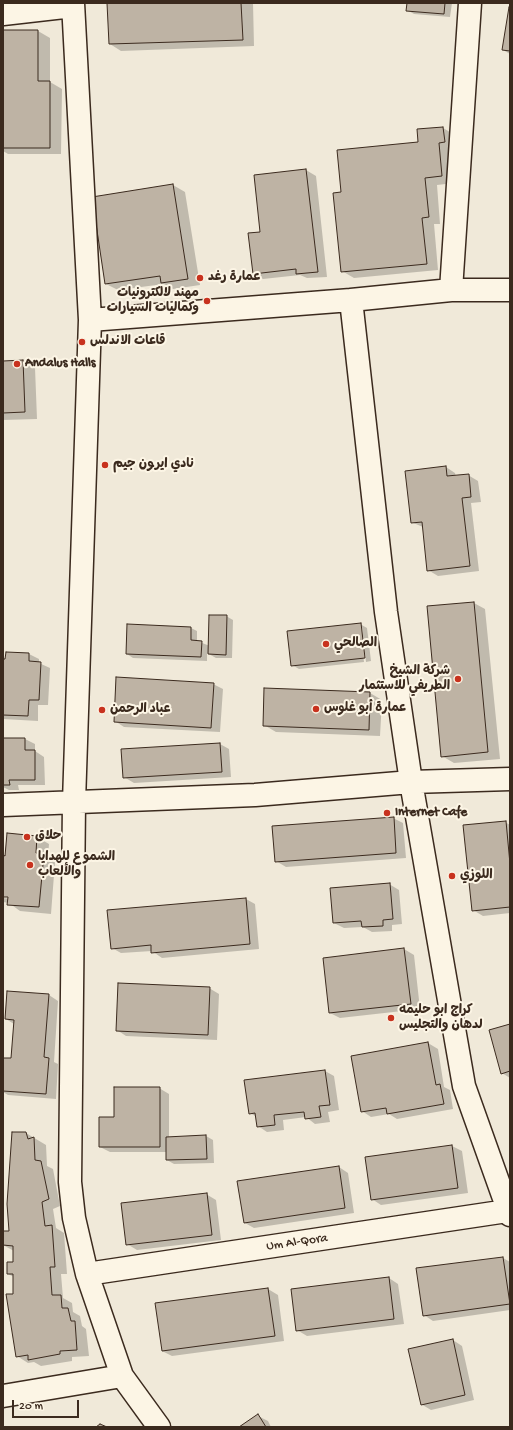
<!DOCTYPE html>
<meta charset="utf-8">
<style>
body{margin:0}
#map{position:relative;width:513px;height:1430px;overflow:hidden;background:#f0e9d9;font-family:"Gochi Hand",sans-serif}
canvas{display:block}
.frame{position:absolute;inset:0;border:4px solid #3b2a1e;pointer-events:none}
.scale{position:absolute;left:12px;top:1400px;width:67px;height:18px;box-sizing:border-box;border:2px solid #3b2a1e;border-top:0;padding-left:5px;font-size:12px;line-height:14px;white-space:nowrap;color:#3b2a1e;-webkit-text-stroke:3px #fcf5e5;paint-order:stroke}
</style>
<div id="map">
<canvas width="513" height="1430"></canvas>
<div class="frame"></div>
<div class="scale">20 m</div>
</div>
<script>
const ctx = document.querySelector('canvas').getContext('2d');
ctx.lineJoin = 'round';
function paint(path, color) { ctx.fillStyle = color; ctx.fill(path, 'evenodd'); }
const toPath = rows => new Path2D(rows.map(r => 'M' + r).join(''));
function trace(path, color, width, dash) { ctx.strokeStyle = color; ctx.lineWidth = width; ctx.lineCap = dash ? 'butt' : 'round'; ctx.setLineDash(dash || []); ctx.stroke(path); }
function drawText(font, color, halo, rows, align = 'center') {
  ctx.font = font + ' "Gochi Hand","Playpen Sans Arabic",sans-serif'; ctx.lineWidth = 4; ctx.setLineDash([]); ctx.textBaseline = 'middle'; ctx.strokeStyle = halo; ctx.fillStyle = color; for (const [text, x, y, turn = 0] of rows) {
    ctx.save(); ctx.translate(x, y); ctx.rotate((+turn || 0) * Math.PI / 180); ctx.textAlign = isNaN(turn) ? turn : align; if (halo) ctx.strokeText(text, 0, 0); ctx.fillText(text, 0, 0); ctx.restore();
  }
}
paint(toPath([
 [108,3,253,3,254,46,121,51,110,44],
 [408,3,452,3,450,17,414,14,407,10],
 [510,8,510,54,503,50],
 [3,31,38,31,50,38,50,82,62,89,61,154,8,154,3,151],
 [443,128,455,135,454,183,437,185,440,224,434,224,438,270,354,278,342,271,342,193,420,142,418,130],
 [306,170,316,176,327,277,307,278,300,275,263,279,254,273,261,233],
 [173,185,185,192,200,285,173,289,164,284,118,290,106,284,93,198],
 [23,361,35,368,37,419,3,420,3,362],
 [446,467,455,473,456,477,468,475,478,481,481,502,471,503,479,571,438,576,428,570,423,527,411,522],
 [474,603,485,609,500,759,454,763,442,756],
 [226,616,233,620,232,658,216,658,207,653,207,661,133,658,127,654,191,628,197,631,197,641,210,646],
 [360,624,367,628,371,661,366,662,362,627,360,627,364,662,299,669,292,665],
 [7,653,29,654,39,659,39,663,50,668,48,705,38,705,38,721,3,719,3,660,6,660],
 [213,684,223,689,220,732,124,727,115,721],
 [370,693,382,700,380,736,276,732,264,725],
 [3,739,25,739,35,744,35,751,44,757,45,785,18,785,19,790,9,790,3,787],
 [220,744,229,749,231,777,134,783,124,777],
 [393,818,403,823,406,858,286,867,276,861],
 [505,822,510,825,510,913,483,916,473,910],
 [8,834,37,837,49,844,48,857,55,862,51,914,20,911,9,903,3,902,3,898,13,899,13,897,3,896,3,856,6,857],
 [389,884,399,890,402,924,392,925,392,931,372,932,363,927,344,928,334,923],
 [246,899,255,904,259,949,162,958,152,951,121,953,112,948],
 [404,949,414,955,420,1009,340,1018,330,1013,324,959],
 [209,988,219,994,217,1040,126,1036,117,1030],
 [49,995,58,1001,54,1062,58,1064,56,1099,8,1095,3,1092,3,1059,12,1059,14,1024,6,1019],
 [510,1025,510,1078,502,1073],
 [428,1043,438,1049,444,1087,450,1090,453,1109,397,1119,389,1114,371,1117,362,1111],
 [325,1071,334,1076,339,1110,328,1112,330,1122,315,1124,306,1117,283,1120,284,1130,267,1132,258,1126,257,1117,250,1113],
 [159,1088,169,1094,169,1138,206,1136,213,1140,214,1163,174,1164,167,1160,167,1152,110,1152,100,1147,115,1118],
 [26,1133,46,1145,47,1166,53,1169,60,1206,53,1209,56,1228,64,1233,67,1274,61,1274,63,1298,72,1303,73,1312,80,1316,82,1326,86,1329,89,1356,72,1357,72,1361,41,1366,34,1362,28,1363,17,1356,14,1277,8,1274,14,1263,14,1251,3,1245,3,1232,10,1232],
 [452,1146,462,1151,468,1193,381,1205,372,1199,366,1157],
 [339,1167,348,1173,354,1213,254,1228,245,1223],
 [206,1194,216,1200,221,1240,137,1250,127,1244],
 [503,1258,510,1262,510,1310,433,1321,424,1315,417,1269],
 [389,1278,398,1284,404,1324,307,1336,297,1330],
 [268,1289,278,1295,284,1341,172,1356,162,1351],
 [453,1340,462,1346,474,1400,431,1410,421,1404],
 [258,1416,268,1421,271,1427,240,1427]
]), '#0003');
const building = toPath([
 [107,3,241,3,243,40,109,44,107,3],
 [407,3,445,3,444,14,406,11,407,3],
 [509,7,510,7,510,51,502,50,509,7],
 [3,30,38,30,38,81,50,81,50,148,3,148,3,30],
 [443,127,445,142,439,143,442,176,425,178,429,217,422,218,427,264,341,272,333,193,341,192,337,150,418,142,417,129,443,127],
 [306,169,318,272,296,274,296,269,253,274,248,233,260,232,254,175,306,169],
 [173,184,188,279,161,283,160,276,105,284,92,197,173,184],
 [23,360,25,412,3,413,3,361,23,360],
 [446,466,447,476,469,474,471,497,462,498,470,566,427,571,422,522,411,523,405,471,446,466],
 [474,602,488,752,441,757,427,606,474,602],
 [209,615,227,615,226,655,208,654,209,615],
 [361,623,365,658,291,666,287,631,361,623],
 [127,624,191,627,191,640,202,641,201,657,126,654,127,624],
 [6,652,29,653,29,661,41,662,39,700,29,700,28,716,3,715,3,659,5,659,6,652],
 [116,677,214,683,211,728,114,722,116,677],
 [264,688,370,692,369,730,263,726,264,688],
 [3,738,25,738,25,750,35,750,35,780,9,780,10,785,3,785,3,738],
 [220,743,222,772,123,778,121,749,220,743],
 [394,817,396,853,275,862,272,826,394,817],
 [506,821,510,864,510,907,472,911,463,825,506,821],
 [7,833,37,836,36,853,44,854,39,907,7,905,8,897,3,897,3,855,5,856,7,833],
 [390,883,393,919,383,920,383,926,362,927,361,921,333,923,330,888,390,883],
 [246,898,250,944,151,953,151,945,111,949,107,910,246,898],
 [404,948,411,1004,329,1013,323,958,404,948],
 [118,983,210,987,208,1035,116,1031,118,983],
 [7,991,49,994,44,1057,49,1058,46,1094,3,1091,3,1058,11,1058,14,1020,5,1019,7,991],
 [510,1024,510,1071,501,1074,489,1030,510,1024],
 [428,1042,436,1085,440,1084,444,1104,387,1114,386,1108,361,1112,351,1056,428,1042],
 [325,1070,330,1105,319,1106,321,1117,305,1119,304,1112,274,1115,275,1125,257,1127,255,1113,249,1114,244,1080,325,1070],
 [114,1087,160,1087,160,1147,99,1147,99,1117,114,1117,114,1087],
 [12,1132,26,1132,28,1139,34,1137,35,1160,41,1161,49,1199,42,1202,45,1226,52,1225,55,1267,50,1267,52,1295,61,1295,62,1308,68,1308,71,1321,75,1321,77,1350,60,1351,60,1354,28,1360,28,1355,16,1357,6,1294,13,1294,13,1274,7,1274,7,1262,13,1262,13,1246,3,1245,3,1231,9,1231,7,1204,12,1132],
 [206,1135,207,1159,166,1160,166,1137,206,1135],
 [452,1145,458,1188,371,1200,365,1157,452,1145],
 [339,1166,345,1208,244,1223,237,1181,339,1166],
 [207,1193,212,1235,126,1245,121,1203,207,1193],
 [503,1257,510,1304,423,1316,416,1268,503,1257],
 [389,1277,394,1319,296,1331,291,1289,389,1277],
 [268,1288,275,1336,162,1351,155,1303,268,1288],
 [453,1339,465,1395,421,1405,408,1349,453,1339],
 [258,1414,266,1427,239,1427,258,1414],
 [100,1424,107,1427,96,1427,100,1424]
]);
paint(building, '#beb3a4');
trace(building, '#3b2a1e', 1);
const minor = toPath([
 [73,3,90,320,74,802,70,1182,74,1218,87,1274,122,1376,159,1427],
 [3,14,73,6],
 [451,290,470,3],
 [351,300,386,612,411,782,464,1086,510,1215],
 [90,320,351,300,451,290,510,290],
 [3,805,255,795,411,782,510,779],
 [87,1274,507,1211],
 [3,1396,122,1376]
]);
trace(minor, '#3b2a1e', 25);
trace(minor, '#fcf5e5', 22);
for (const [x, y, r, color] of [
 [200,278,4,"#c8321e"],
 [207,301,4,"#c8321e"],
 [82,342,4,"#c8321e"],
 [17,364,4,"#c8321e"],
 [105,465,4,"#c8321e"],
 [326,644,4,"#c8321e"],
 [458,679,4,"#c8321e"],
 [316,709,4,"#c8321e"],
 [102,710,4,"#c8321e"],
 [387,813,4,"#c8321e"],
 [27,837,4,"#c8321e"],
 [30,865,4,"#c8321e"],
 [452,876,4,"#c8321e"],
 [391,1018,4,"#c8321e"]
]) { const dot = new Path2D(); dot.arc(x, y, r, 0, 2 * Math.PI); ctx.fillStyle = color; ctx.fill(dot); trace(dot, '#fcf5e5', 1.5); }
drawText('bold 13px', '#3b2a1e', '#fcf5e5', [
 ["عمارة رغد",208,278],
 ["مهند لالكترونيات",199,294,"right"],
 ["وكماليات السيارات",199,309,"right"],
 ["قاعات الاندلس",90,342],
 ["Andalus Halls",25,364],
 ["نادي ايرون جيم",113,465],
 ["الصالحي",334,644],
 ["شركة الشيخ",450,672,"right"],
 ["الطريفي للاستثمار",450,687,"right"],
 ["عمارة أبو غلوس",324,709],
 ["عباد الرحمن",110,710],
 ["Internet Cafe",395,813],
 ["حلاق",35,837],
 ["الشموع للهدايا",38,858],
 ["والألعاب",38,873],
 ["اللوزي",460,876],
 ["كراج ابو حليمه",399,1011],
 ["لدهان والتجليس",399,1026]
], 'left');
drawText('13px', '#3b2a1e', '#fcf5e5', [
 ["Um Al-Qora",297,1243,-8]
]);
</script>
